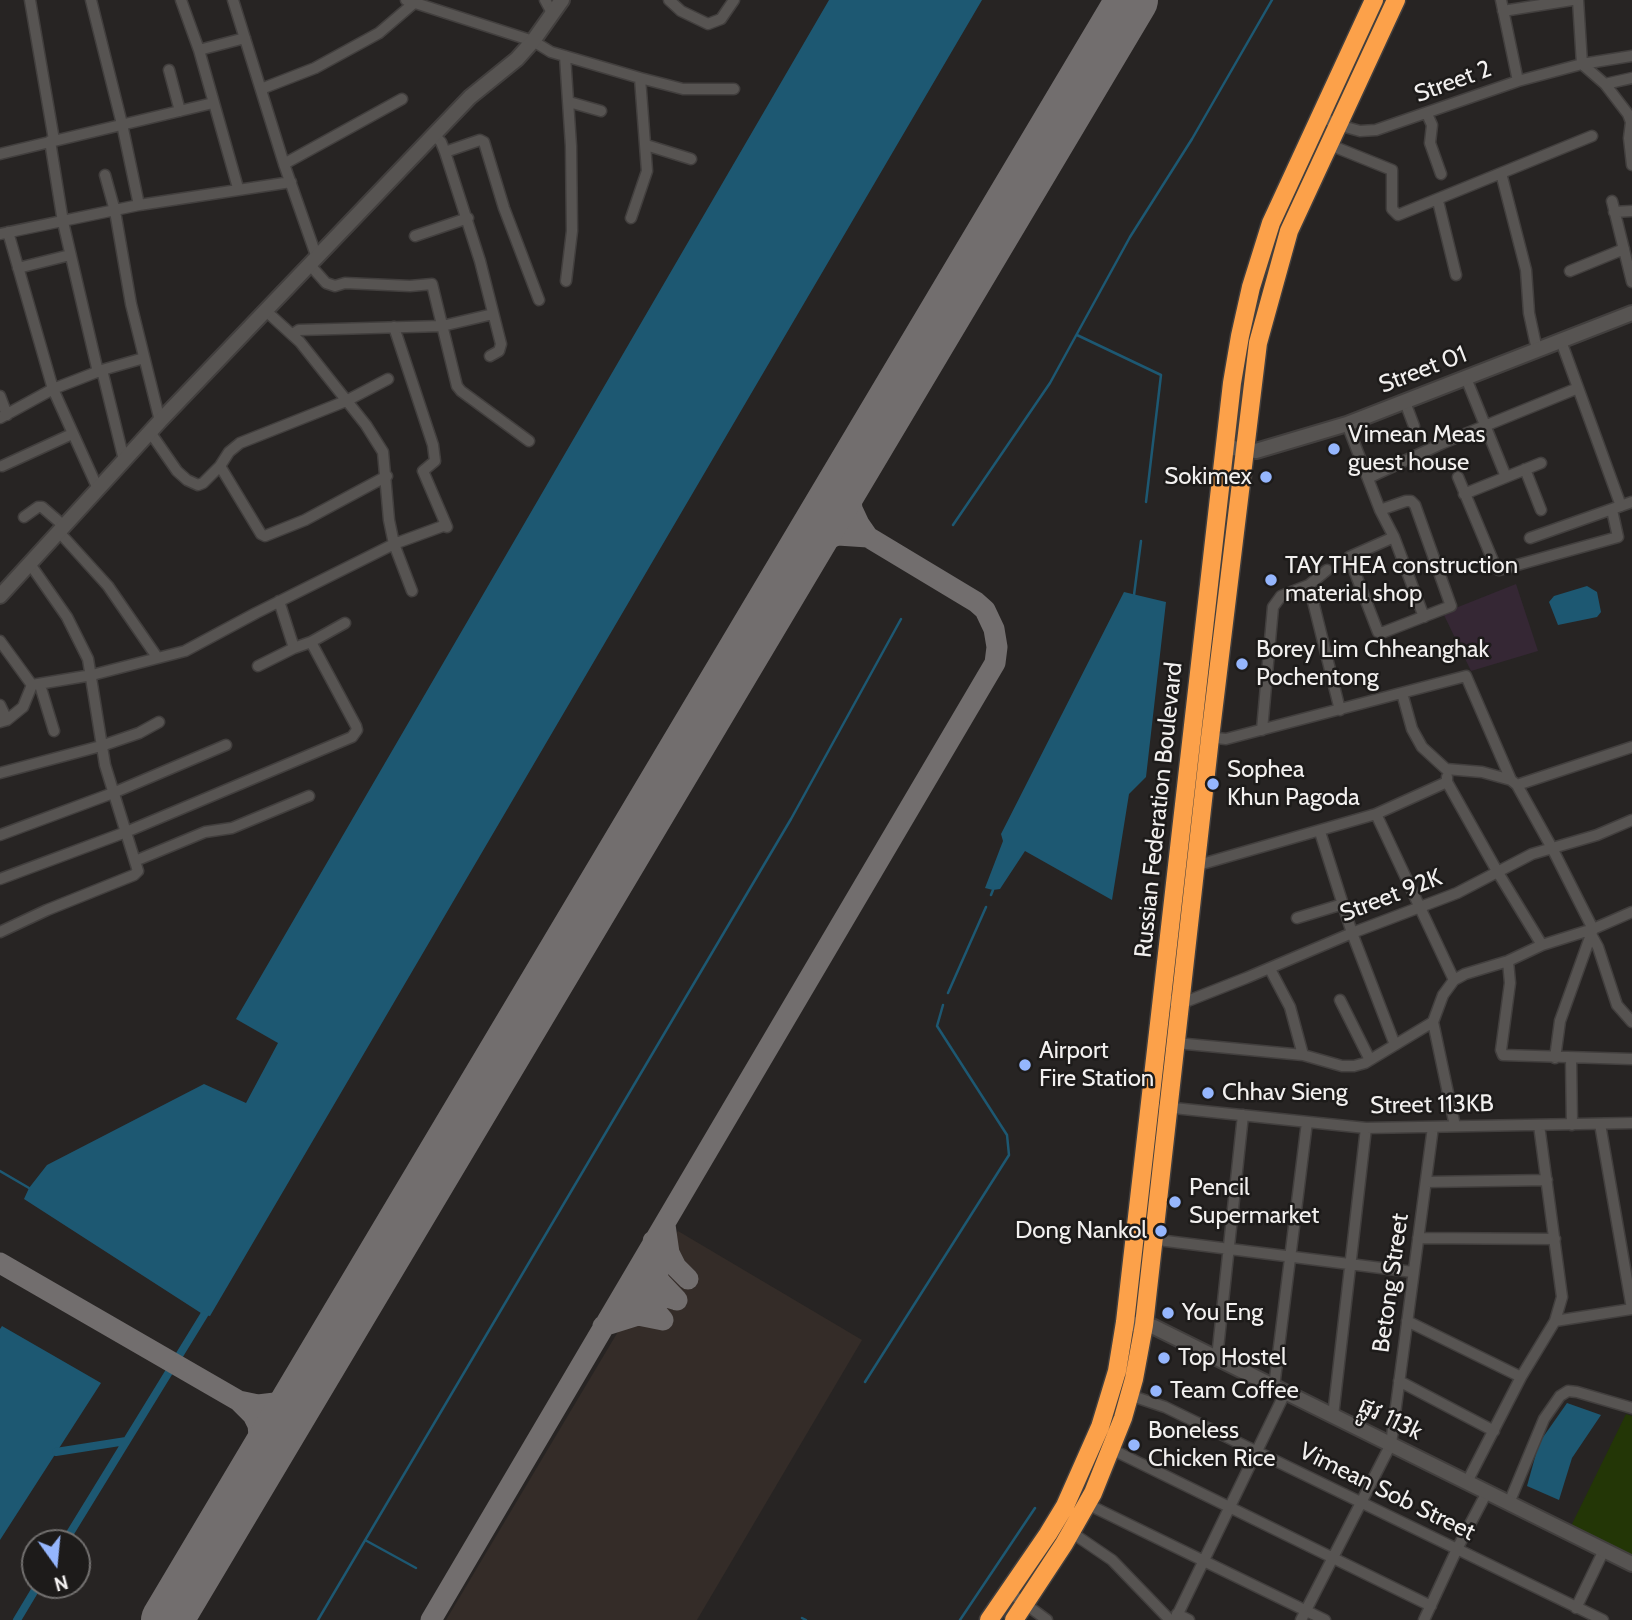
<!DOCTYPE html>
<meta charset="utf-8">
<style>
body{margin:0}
#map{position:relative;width:1632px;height:1620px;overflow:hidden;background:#272423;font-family:Cabin,sans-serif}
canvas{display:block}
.north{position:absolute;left:21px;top:1529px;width:70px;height:70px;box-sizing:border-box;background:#1d1b1a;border:2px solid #72706f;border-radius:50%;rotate:165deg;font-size:19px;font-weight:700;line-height:28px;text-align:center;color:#f2f0ef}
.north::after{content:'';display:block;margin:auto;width:24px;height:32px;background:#95b6fd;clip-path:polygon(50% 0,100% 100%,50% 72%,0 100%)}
</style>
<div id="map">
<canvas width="1632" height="1620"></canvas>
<div class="north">N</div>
</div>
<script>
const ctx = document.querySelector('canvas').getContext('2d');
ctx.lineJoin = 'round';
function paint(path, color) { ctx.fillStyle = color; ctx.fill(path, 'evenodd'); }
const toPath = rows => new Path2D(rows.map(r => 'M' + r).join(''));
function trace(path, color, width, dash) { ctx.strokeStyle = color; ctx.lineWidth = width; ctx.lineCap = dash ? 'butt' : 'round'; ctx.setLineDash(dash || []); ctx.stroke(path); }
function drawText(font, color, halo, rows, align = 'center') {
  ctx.font = font + ' Cabin,"Noto Sans Khmer",sans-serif'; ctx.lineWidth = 5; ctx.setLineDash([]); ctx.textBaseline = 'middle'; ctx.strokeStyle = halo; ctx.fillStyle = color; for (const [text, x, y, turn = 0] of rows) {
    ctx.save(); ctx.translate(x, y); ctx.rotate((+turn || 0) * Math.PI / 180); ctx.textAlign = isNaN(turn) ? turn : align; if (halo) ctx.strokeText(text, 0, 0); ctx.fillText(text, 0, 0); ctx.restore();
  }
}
paint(toPath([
 [678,1231,862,1340,697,1620,446,1620]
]), '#342c28');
paint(toPath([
 [1516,584,1538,651,1471,671,1443,613]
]), '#352734');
paint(toPath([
 [1626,1414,1632,1416,1632,1556,1571,1526]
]), '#233606');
paint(toPath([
 [829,0,982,0,210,1316,204,1315,24,1199,29,1188,47,1165,204,1084,246,1103,278,1043,236,1019],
 [1587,586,1597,592,1601,612,1597,617,1558,625,1549,602,1554,596],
 [1124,592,1166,602,1146,777,1129,794,1112,900,1025,851,1000,889,993,890,985,888,1003,841,1001,834],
 [2,1326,101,1383,0,1540,0,1329],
 [1567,1403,1601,1415,1572,1458,1559,1500,1527,1486,1539,1443]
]), '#1d5872');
trace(toPath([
 [1077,335,1161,375,1146,502],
 [953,525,1050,383,1130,237,1192,139,1272,0],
 [1134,595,1141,541],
 [991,895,993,890],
 [948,993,986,907],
 [0,1171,29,1188],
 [865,1382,1009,1155,1007,1135,937,1026,943,1005],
 [365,1540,416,1568],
 [802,1618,806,1620],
 [318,1620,791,819,901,619],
 [960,1620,1035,1508]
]), '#1d5872', 2.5);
trace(toPath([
 [56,1452,126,1441],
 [64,1543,204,1315],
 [17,1620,38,1585]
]), '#1d5872', 8);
trace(toPath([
 [1131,3,1131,0],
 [806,547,838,535,868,537],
 [665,1225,669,1253,676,1267,688,1279],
 [653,1241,655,1265,659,1281,677,1300],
 [0,1263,239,1401,253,1415,258,1425,260,1446,257,1468],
 [643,1284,648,1302,663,1320],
 [614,1310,625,1301,645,1294,656,1294,677,1300],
 [603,1326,638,1315,663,1320],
 [239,1401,258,1405,275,1403,283,1400,309,1381],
 [431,1620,995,663,997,647,994,629,985,610,976,602,868,537,859,524,852,509,850,491,852,470]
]), '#726e6e', 21);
trace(toPath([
 [167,1620,1132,0]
]), '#726e6e', 52);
const street = toPath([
 [30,0,54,140],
 [91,0,122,124,139,205],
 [181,0,199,50,238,188],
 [233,0,284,164,317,258],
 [406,0,533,41,551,52,640,78,683,89,734,89],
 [545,0,552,13],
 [669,0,681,11,708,24,721,19,734,0],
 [1501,0,1518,81],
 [1578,0,1582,64,1632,56],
 [1503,11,1572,0],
 [199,50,245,38],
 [565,56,571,146,572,231,566,281],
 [169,70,180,111],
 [1605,84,1632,78],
 [261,89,315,68,379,33,414,3],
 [569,102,601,111],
 [1427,114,1432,125,1430,143,1441,174],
 [1320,116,1338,125,1360,131,1376,130,1518,81,1582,64,1605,84,1628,114,1631,122,1629,138,1632,165],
 [434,135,441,142,445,152,480,261,501,344,499,351,490,356],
 [50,141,63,222,98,372],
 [646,145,691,159],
 [1330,145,1392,170,1392,209,1398,215,1592,136],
 [445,152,480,140,484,142,504,208,539,300],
 [0,154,213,103],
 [284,164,402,99],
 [1501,173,1526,270,1529,313,1537,350],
 [105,175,115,211,131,304,160,421],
 [1438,201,1456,275],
 [1612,201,1632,282],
 [1614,212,1632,211],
 [631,218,647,171,640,78],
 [8,232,53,389,98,489],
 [0,234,139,205,291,182],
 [415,236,468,218],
 [310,265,326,283,335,286,345,283,410,286,432,284,457,386,461,391,529,441],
 [18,268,70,255],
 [1570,271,1624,249],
 [266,311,300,342,366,425,383,452,389,520,394,544,412,591],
 [293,334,299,330,442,326,493,314],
 [1561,341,1621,506],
 [102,370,124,460],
 [1466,378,1506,477],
 [0,396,7,415],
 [1405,402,1414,426],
 [0,418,53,389,102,370,144,358],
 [1347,424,1380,510,1394,537,1424,617],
 [150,432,177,471,187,480,198,485,203,483,220,466,229,452,240,443,346,401,388,379],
 [2,466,72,434],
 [220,466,261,534,265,536,305,520,387,476],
 [1525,469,1541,510],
 [1458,477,1496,568,1499,570,1618,537,1612,510],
 [1368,478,1443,443,1578,388],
 [1464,494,1541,463],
 [1380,510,1406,501,1411,501,1415,505,1451,606,1384,632,1378,632,1349,557,1394,537],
 [24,517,38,507,42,507,64,526],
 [59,532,108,586,157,657],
 [1530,538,1632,502],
 [1309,585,1340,710],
 [0,641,32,685,92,675,185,651,256,613,394,544,443,526,447,527,423,471,435,461,433,445,394,327],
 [311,642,345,623],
 [258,666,294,648,279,601],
 [40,685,54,731],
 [1402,693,1412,729,1422,747,1446,769,1482,772,1511,780,1517,785,1552,848,1593,929,1560,1021,1555,1058],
 [0,705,7,720],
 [0,722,7,720,23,707,32,685],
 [1262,730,1273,607,1281,596,1309,585,1327,570],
 [1206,737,1226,739,1466,676,1511,780],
 [0,773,101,746,139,733,159,722],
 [1447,777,1447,782,1497,871,1542,945],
 [1517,785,1632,747],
 [1376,814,1454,980],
 [1320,832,1352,933,1395,1045],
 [0,835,113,793,226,745],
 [135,861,205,832,232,828,309,796],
 [1195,866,1376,814,1447,782],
 [0,879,126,832,352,737,357,730,356,726,311,642,294,648],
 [1297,918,1343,904],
 [0,932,47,910,134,875,138,871,105,765,88,659,67,617,30,564],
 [1592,936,1598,947,1617,1005,1632,1022],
 [1508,961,1510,983,1501,1050,1503,1055,1632,1059],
 [1270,969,1290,1007,1303,1055],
 [1162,1000,1185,1002,1246,978,1352,933,1457,893,1532,854,1597,835,1632,820],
 [1340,1000,1370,1060],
 [1176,1043,1303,1055,1342,1066,1354,1066,1365,1063,1433,1022],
 [1571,1058,1572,1125],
 [1164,1107,1366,1128,1632,1123],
 [1455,1126,1433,1022,1443,995,1454,980,1465,974,1508,961,1542,945,1593,929,1632,912],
 [1426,1182,1547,1180],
 [1418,1238,1555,1239],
 [1150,1239,1413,1272],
 [1407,1321,1521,1377],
 [1555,1321,1632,1309,1600,1124],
 [1217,1358,1243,1115],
 [1399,1381,1494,1431],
 [1274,1387,1307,1122],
 [1126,1394,1165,1407,1603,1620],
 [1333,1416,1366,1128],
 [1111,1449,1431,1606],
 [1467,1482,1521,1377,1555,1321,1562,1297,1539,1125],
 [1509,1503,1544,1419,1560,1396,1568,1391,1577,1392,1632,1408],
 [1087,1504,1325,1620],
 [1068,1530,1112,1560,1170,1620],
 [1009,1592,1047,1620],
 [1576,1608,1604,1550],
 [1177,1614,1189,1620],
 [1175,1620,1285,1393],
 [1301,1620,1391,1444,1433,1127],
 [1424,1620,1457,1549,1487,1492]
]);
const secondary = toPath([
 [1225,447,1256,451,1347,424,1632,313],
 [0,596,160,421,470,97,517,59,533,41,562,0],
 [1133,1324,1154,1327,1632,1564]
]);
const highway = toPath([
 [989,1620,1048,1534,1065,1506,1100,1427,1117,1371,1125,1322,1232,383,1240,336,1251,287,1271,223,1374,0],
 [1014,1620,1064,1544,1093,1493,1123,1418,1134,1379,1144,1325,1210,738,1258,343,1289,231,1396,0]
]);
trace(street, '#423f3e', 13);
trace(secondary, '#423f3e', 18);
trace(highway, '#423f3e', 21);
trace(street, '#575452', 10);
trace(secondary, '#575452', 14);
trace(highway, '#fca14a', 18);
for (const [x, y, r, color] of [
 [1334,449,7,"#95b6fd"],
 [1266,477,7,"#95b6fd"],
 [1271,580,7,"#95b6fd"],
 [1242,664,7,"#95b6fd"],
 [1213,784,7,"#95b6fd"],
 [1025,1065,7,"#95b6fd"],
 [1208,1093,7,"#95b6fd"],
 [1175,1202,7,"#95b6fd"],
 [1161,1231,7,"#95b6fd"],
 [1168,1313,7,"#95b6fd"],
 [1164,1358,7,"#95b6fd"],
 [1156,1391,7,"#95b6fd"],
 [1134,1445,7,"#95b6fd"]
]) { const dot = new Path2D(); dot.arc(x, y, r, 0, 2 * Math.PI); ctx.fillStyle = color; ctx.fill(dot); trace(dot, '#1d1b1a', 2.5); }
drawText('24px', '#f2f0ef', '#1d1b1a', [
 ["Street 2",1453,82,-20],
 ["Street 01",1423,370,-21],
 ["Russian Federation Boulevard",1159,810,-84],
 ["Street 92K",1391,896,-21],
 ["Street 113KB",1432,1105,-1],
 ["Betong Street",1391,1283,-82],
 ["ផ្លូវ 113k",1390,1419,26],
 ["Vimean Sob Street",1387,1492,26]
]);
drawText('24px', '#f2f0ef', '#1d1b1a', [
 ["Vimean Meas",1348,435],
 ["guest house",1348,463],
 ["Sokimex",1252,477,"right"],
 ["TAY THEA construction",1285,566],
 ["material shop",1285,594],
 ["Borey Lim Chheanghak",1256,650],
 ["Pochentong",1256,678],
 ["Sophea",1227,770],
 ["Khun Pagoda",1227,798],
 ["Airport",1039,1051],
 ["Fire Station",1039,1079],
 ["Chhav Sieng",1222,1093],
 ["Pencil",1189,1188],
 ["Supermarket",1189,1216],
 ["Dong Nankol",1147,1231,"right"],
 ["You Eng",1182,1313],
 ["Top Hostel",1178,1358],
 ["Team Coffee",1170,1391],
 ["Boneless",1148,1431],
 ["Chicken Rice",1148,1459]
], 'left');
</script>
